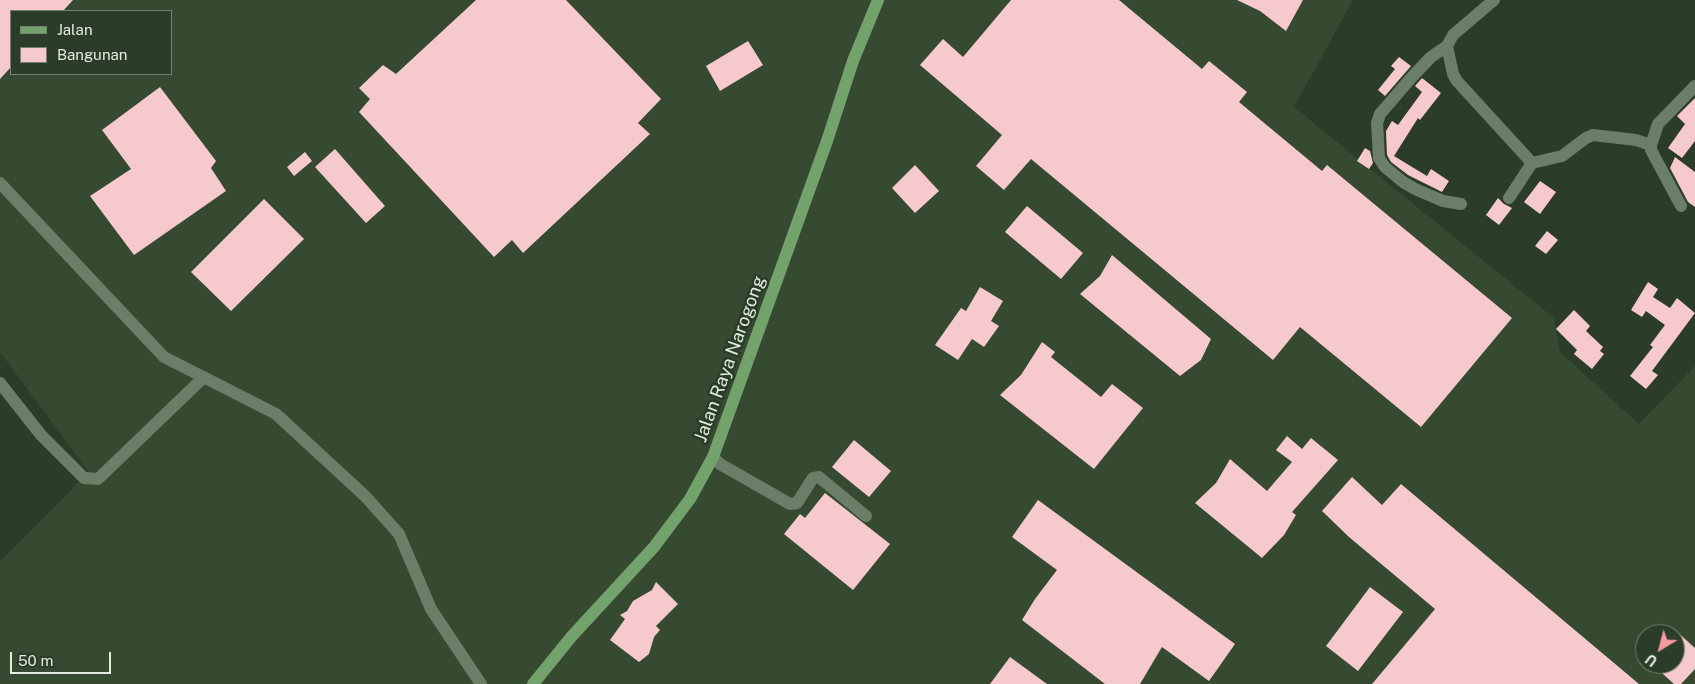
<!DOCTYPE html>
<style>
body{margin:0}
#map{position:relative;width:1695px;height:684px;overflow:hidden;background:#2b3c28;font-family:"Public Sans",sans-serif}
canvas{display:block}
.legend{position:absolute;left:10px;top:10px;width:162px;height:65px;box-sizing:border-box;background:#2b3c28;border:1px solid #748271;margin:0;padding:6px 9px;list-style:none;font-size:15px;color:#e1ecdf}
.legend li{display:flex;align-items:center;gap:10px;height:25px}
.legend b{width:25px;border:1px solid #748271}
.north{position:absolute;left:1635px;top:624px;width:50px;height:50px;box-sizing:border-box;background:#2b3c28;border:1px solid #748271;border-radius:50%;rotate:217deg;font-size:14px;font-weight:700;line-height:20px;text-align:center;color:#e1ecdf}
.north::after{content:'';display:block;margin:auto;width:18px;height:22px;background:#f49aa3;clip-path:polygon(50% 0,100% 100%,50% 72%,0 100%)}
.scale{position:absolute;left:10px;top:652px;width:101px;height:22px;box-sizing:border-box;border:2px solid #e1ecdf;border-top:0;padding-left:6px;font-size:15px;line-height:18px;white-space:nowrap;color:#e1ecdf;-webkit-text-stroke:4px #2b3c28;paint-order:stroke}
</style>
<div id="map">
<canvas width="1695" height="684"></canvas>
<ul class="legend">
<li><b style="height:6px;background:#74a26c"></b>Jalan</li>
<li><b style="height:14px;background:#f6c9cc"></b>Bangunan</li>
</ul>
<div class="north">U</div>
<div class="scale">50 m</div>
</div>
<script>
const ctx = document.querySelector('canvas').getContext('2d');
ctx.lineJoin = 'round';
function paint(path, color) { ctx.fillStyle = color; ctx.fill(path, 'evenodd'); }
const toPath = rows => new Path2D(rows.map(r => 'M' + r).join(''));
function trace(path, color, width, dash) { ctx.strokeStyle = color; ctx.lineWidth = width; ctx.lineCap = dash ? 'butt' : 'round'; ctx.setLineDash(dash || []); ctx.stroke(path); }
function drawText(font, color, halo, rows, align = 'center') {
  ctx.font = font + ' "Public Sans",sans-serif'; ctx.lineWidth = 5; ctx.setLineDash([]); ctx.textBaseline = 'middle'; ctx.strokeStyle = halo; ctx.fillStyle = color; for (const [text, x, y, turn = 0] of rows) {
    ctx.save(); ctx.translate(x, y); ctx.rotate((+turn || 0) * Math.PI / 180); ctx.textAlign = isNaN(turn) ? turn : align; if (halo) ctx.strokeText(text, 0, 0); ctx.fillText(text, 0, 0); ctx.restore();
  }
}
paint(toPath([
 [0,0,1353,0,1294,107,1554,318,1560,352,1639,424,1695,366,1695,684,0,684,0,561,89,472,0,352],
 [11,11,171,11,171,74,11,74],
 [1645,634,1675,634,1675,664,1645,664]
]), '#354a31');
paint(toPath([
 [0,0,73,0,63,11,11,11,11,67,0,79],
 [476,0,566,0,661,99,638,123,650,134,523,253,512,240,494,257,359,112,370,99,359,88,383,65,396,74],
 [1011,0,1119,0,1202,69,1209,61,1247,92,1239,102,1322,171,1327,165,1512,318,1421,427,1300,327,1273,360,1031,159,1004,190,976,166,1002,135,920,65,943,39,963,57],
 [1237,0,1303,0,1286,31,1260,11],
 [748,41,763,65,720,91,706,66],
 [1399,57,1411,66,1385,96,1378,90,1395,69,1391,66],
 [1422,78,1441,93,1420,120,1418,118,1394,156,1427,176,1431,169,1449,181,1442,192,1408,175,1391,162,1387,155,1386,131,1392,121,1398,125,1422,92,1415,86],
 [160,87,216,161,211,168,226,191,134,255,90,196,131,169,102,130],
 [1695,98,1695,141,1682,158,1668,148,1685,124,1677,116],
 [1365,148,1370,151,1373,163,1369,169,1357,161],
 [335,149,385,206,366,223,315,167],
 [305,152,312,161,294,176,287,167],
 [1675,157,1695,172,1695,207,1688,202,1670,168],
 [915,165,939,191,915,213,892,188],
 [1540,181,1556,192,1540,214,1524,202],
 [1498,198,1504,204,1512,208,1499,225,1486,215],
 [264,199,304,239,231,311,191,272],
 [1027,206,1083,253,1061,279,1005,232],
 [1547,231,1558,240,1546,254,1535,246],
 [1112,255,1211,339,1201,360,1180,376,1080,294,1100,276],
 [1648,282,1658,289,1653,297,1670,308,1677,298,1695,313,1652,371,1658,375,1646,389,1630,376,1653,347,1650,345,1665,325,1646,311,1642,317,1631,310],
 [980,287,1003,301,991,321,999,326,984,347,972,339,958,360,935,345,961,308,966,311],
 [1574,310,1590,326,1586,331,1603,347,1600,351,1604,354,1592,369,1574,354,1577,350,1556,329],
 [1042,342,1055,352,1051,357,1101,397,1112,384,1143,408,1094,469,1000,395,1021,375],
 [1287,436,1302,449,1311,438,1338,460,1292,512,1296,515,1284,535,1262,558,1195,503,1216,483,1230,459,1267,491,1292,462,1276,450],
 [854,440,891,471,869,497,832,467],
 [1352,477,1382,505,1401,484,1639,684,1372,684,1435,609,1349,537,1322,511],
 [825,493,890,544,853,590,784,534,800,514,805,518],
 [1038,500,1235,644,1209,681,1162,647,1140,684,1105,684,1022,620,1035,599,1057,570,1012,537],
 [656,582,678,604,656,626,660,630,654,637,649,654,639,662,610,640,625,619,620,615,627,611,633,601,652,590],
 [1370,587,1403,612,1358,671,1326,646],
 [1675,630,1695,648,1695,669,1681,684,1674,684,1652,664,1675,664],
 [1010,657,1047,684,990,684]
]), '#f6c9cc');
trace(toPath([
 [1447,46,1453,74,1457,81,1532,163,1562,156,1586,138,1593,135,1636,140,1651,145],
 [0,183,164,357,276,414,365,496,399,534,431,609,481,684],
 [1509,198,1532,163],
 [1461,204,1443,201,1415,189,1403,182,1385,167,1379,158,1377,123,1380,114,1411,78,1431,57,1447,46,1453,35,1494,0],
 [1681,206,1651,150,1651,145,1658,124,1695,86],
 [0,383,41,435,84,478,98,479,204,377],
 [713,457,720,464,790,504,797,503,813,478,819,477,866,516]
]), '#6b7e68', 12);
trace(toPath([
 [533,684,572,636,654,547,690,499,713,457,827,141,853,61,878,0]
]), '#74a26c', 12);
drawText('18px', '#e1ecdf', '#2b3c28', [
 ["Jalan Raya Narogong",730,359,-70]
]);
</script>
